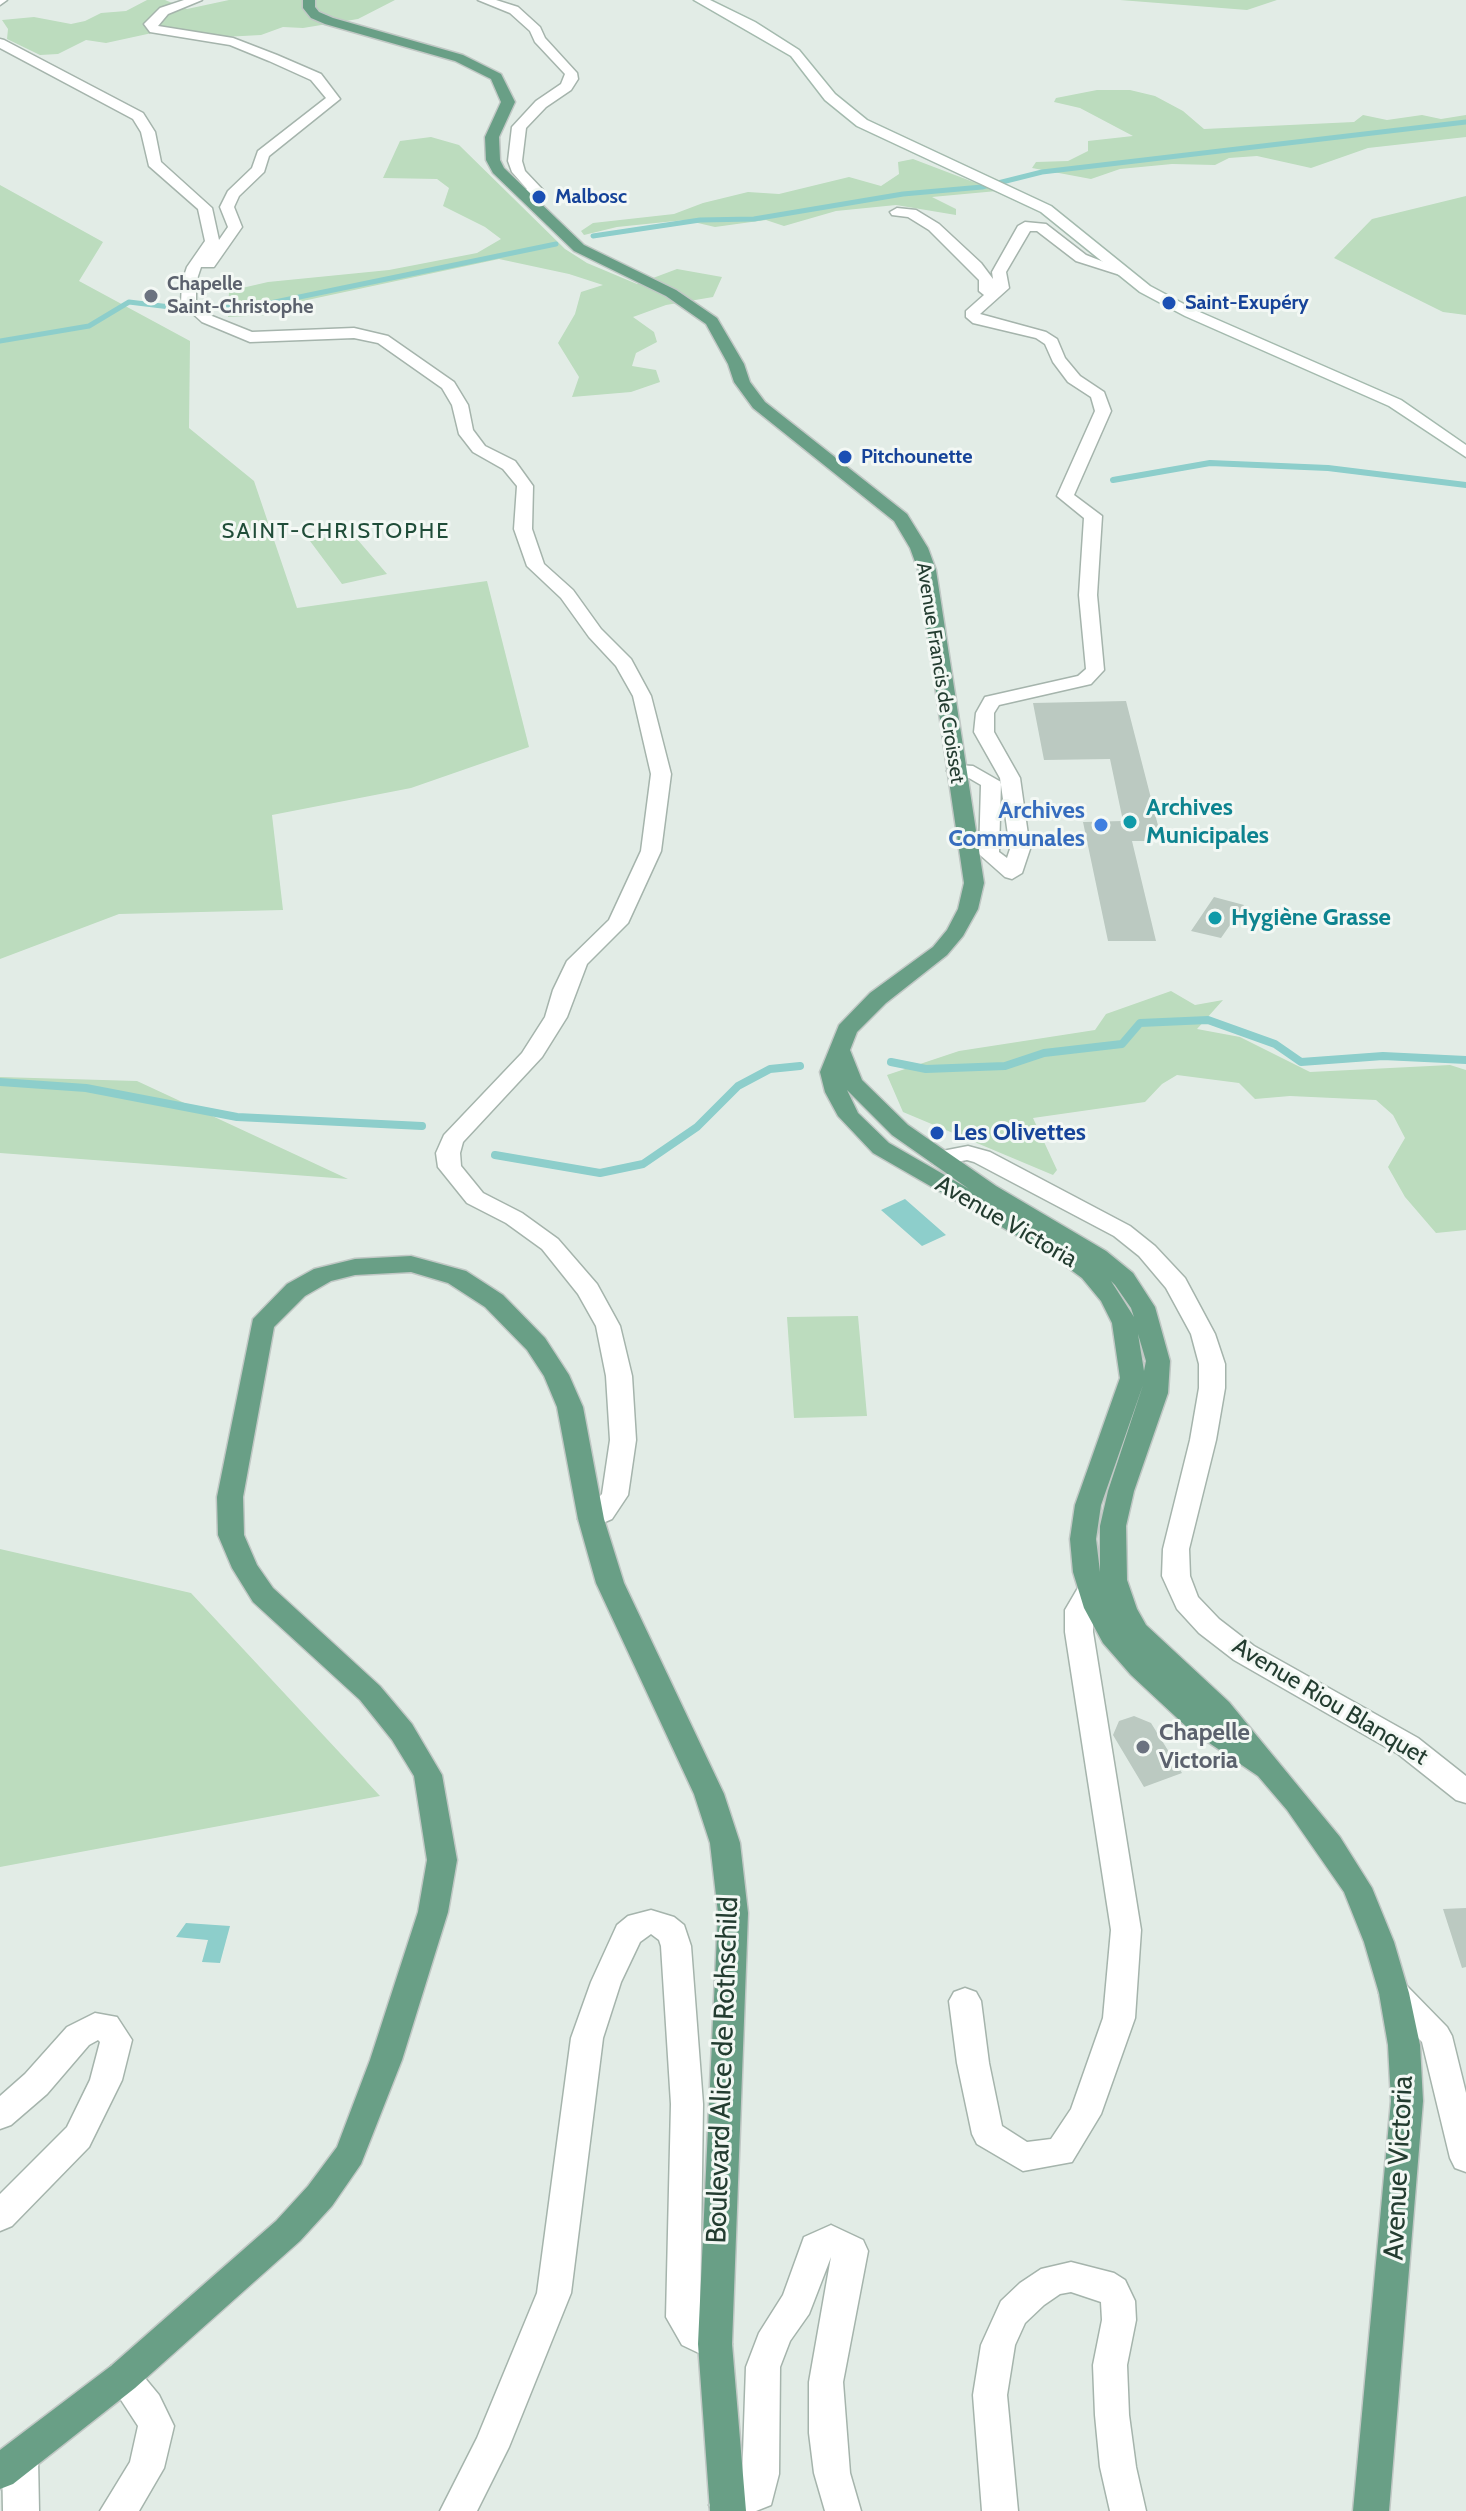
<!DOCTYPE html>
<meta charset="utf-8">
<style>
body{margin:0}
canvas{display:block;background:#e2ece6}
</style>
<canvas width="1466" height="2511"></canvas>
<script>
const ctx = document.querySelector('canvas').getContext('2d');
ctx.lineJoin = 'round';
function paint(path, color) { ctx.fillStyle = color; ctx.fill(path, 'evenodd'); }
const toPath = rows => new Path2D(rows.map(r => 'M' + r).join(''));
function trace(path, color, width, dash) { ctx.strokeStyle = color; ctx.lineWidth = width; ctx.lineCap = dash ? 'butt' : 'round'; ctx.setLineDash(dash || []); ctx.stroke(path); }
function drawText(font, color, halo, rows, align = 'center') {
  ctx.font = font + ' Cabin,sans-serif'; ctx.lineWidth = 6; ctx.setLineDash([]); ctx.textBaseline = 'middle'; ctx.strokeStyle = halo; ctx.fillStyle = color; for (const [text, x, y, turn = 0] of rows) {
    ctx.save(); ctx.translate(x, y); ctx.rotate((+turn || 0) * Math.PI / 180); ctx.textAlign = isNaN(turn) ? turn : align; if (halo) ctx.strokeText(text, 0, 0); ctx.fillText(text, 0, 0); ctx.restore();
  }
}
paint(toPath([
 [147,0,165,0,187,9,229,0,395,0,358,19,303,28,283,27,261,35,224,37,175,28,106,43,86,40,58,54,40,55,7,39,8,29,2,20,34,17,71,24,85,21,101,13,126,11],
 [1120,0,1277,0,1247,10],
 [1097,90,1130,90,1155,96,1183,111,1204,129,1354,122,1363,115,1387,120,1422,115,1441,119,1466,115,1466,137,1368,148,1311,168,1257,156,1229,158,1215,165,1172,164,1120,169,1091,179,1032,168,1036,162,1068,161,1088,151,1088,141,1133,136,1080,108,1054,102,1056,98],
 [431,137,459,145,565,249,587,263,637,284,677,269,722,277,713,297,666,305,633,317,654,332,657,342,636,353,632,366,656,370,660,382,631,392,572,397,579,377,558,343,575,314,581,292,603,285,569,274,499,259,298,302,269,315,228,317,229,291,268,282,389,270,477,253,501,239,485,227,443,206,449,188,437,179,383,178,400,141],
 [913,159,997,191,932,197,956,209,956,215,896,205,836,211,784,226,766,220,715,227,685,220,617,227,584,235,581,231,593,223,674,214,703,203,748,192,779,194,849,177,881,186,899,174,898,162],
 [0,185,103,242,79,281,190,341,189,428,254,481,297,608,487,581,529,747,411,788,272,815,283,910,119,914,0,959],
 [1466,196,1466,315,1443,312,1334,258,1372,219],
 [351,532,387,574,342,584,310,541],
 [1171,991,1195,1005,1223,1000,1197,1029,1240,1037,1310,1072,1450,1065,1466,1070,1466,1230,1436,1233,1405,1197,1388,1167,1405,1138,1393,1115,1376,1100,1290,1096,1255,1099,1239,1083,1177,1075,1162,1084,1145,1102,1033,1118,1057,1170,1053,1175,903,1112,887,1075,959,1051,1095,1030,1106,1014],
 [0,1077,137,1081,348,1179,0,1153],
 [858,1316,867,1416,794,1418,787,1317],
 [0,1549,191,1593,380,1796,0,1867]
]), '#bcdcbe');
paint(toPath([
 [905,1199,946,1235,922,1246,881,1210],
 [186,1923,230,1926,220,1963,202,1962,208,1940,176,1937]
]), '#8dcecb');
trace(toPath([
 [593,236,700,220,754,219,903,194,982,187,1042,172,1466,122],
 [200,305,246,308,556,244],
 [0,341,89,326,129,302,170,307]
]), '#8dcecb', 5);
trace(toPath([
 [1113,480,1210,463,1328,468,1466,485]
]), '#8dcecb', 6);
trace(toPath([
 [891,1062,926,1069,1005,1066,1044,1053,1122,1044,1140,1023,1208,1020,1275,1044,1301,1062,1383,1056,1466,1060],
 [0,1082,86,1088,237,1117,422,1126],
 [495,1155,600,1173,643,1164,697,1127,738,1086,770,1069,800,1066]
]), '#8dcecb', 8);
paint(toPath([
 [1126,701,1162,841,1132,841,1156,941,1108,941,1083,822,1123,821,1110,759,1044,760,1033,703],
 [1214,897,1244,905,1221,938,1191,931],
 [1134,1716,1151,1723,1182,1773,1144,1787,1113,1735,1119,1721],
 [1466,1908,1466,1967,1462,1968,1443,1909]
]), '#bbc9c1');
const minor = toPath([
 [0,0,7,0,0,5,0,0],
 [184,0,202,0,168,14,158,26,233,38,277,55,321,74,340,99,269,156,264,172,239,196,234,207,242,227,214,267,201,267,196,282,196,302,212,316,252,332,354,328,388,336,454,382,468,405,473,430,485,446,515,461,533,486,532,529,544,564,573,590,601,629,631,659,651,696,671,774,661,851,628,923,587,964,567,1017,542,1057,463,1142,460,1153,461,1166,483,1193,522,1213,558,1239,597,1284,620,1326,632,1376,636,1440,628,1495,612,1519,591,1528,582,1526,578,1519,602,1494,610,1440,606,1376,596,1326,578,1294,542,1249,506,1223,467,1203,438,1167,436,1153,444,1135,522,1053,545,1017,553,990,567,961,609,920,641,851,651,774,633,696,616,666,589,637,561,598,527,566,514,529,517,486,503,469,473,452,459,434,452,405,442,388,378,343,354,338,250,342,202,322,181,303,182,282,187,267,205,241,198,209,149,166,141,132,133,119,0,48,0,39,4,40,143,113,155,132,161,162,212,208,219,240,228,227,220,207,228,191,252,168,258,151,326,98,311,80,269,61,230,45,150,32,144,24,160,8,184,0],
 [478,0,496,0,518,7,540,27,545,38,577,73,578,79,571,90,546,107,526,128,522,161,525,171,543,190,525,200,518,196,527,189,512,172,508,161,512,127,536,101,561,84,565,74,535,42,530,31,510,13,478,0],
 [897,208,916,210,939,224,981,263,993,279,992,272,1018,226,1025,222,1046,224,1086,255,1127,271,1120,275,1076,261,1037,231,1030,231,1006,272,1009,288,980,314,1046,332,1057,339,1065,358,1080,376,1104,392,1111,411,1074,495,1102,516,1097,595,1104,670,1091,684,999,705,994,713,994,732,1020,778,1030,849,1022,873,1012,879,1005,877,979,854,981,785,969,778,950,775,947,771,957,765,973,766,1001,782,999,852,1007,858,1010,849,1000,778,974,732,976,713,985,697,1078,676,1086,669,1079,595,1084,518,1057,496,1095,411,1091,397,1068,382,1053,362,1045,344,1036,338,973,323,966,317,966,311,984,295,979,291,979,280,929,230,908,217,892,215,890,212,897,208],
 [1092,1578,1102,1581,1106,1588,1093,1610,1093,1632,1141,1930,1135,2018,1101,2114,1072,2162,1023,2171,977,2144,972,2134,957,2063,949,2001,954,1992,965,1988,976,1992,981,2001,989,2063,1002,2126,1027,2142,1051,2139,1071,2109,1103,2018,1111,1930,1065,1632,1065,1610,1082,1581,1092,1578],
 [651,1910,674,1917,684,1925,691,1946,703,2104,700,2314,706,2323,727,2333,732,2344,727,2355,715,2360,703,2355,682,2345,666,2317,671,2104,661,1946,659,1940,651,1934,640,1942,621,1982,603,2038,571,2293,509,2447,477,2511,440,2511,477,2438,537,2293,571,2038,591,1982,617,1925,628,1916,651,1910],
 [1394,1980,1405,1984,1447,2027,1452,2036,1466,2093,1466,2172,1455,2168,1450,2158,1422,2042,1383,2002,1379,1993,1383,1984,1394,1980],
 [95,2013,117,2017,132,2040,122,2080,89,2147,12,2226,0,2231,0,2194,67,2127,90,2080,100,2042,98,2040,89,2045,47,2094,11,2125,0,2129,0,2096,25,2074,67,2027,95,2013],
 [831,2225,863,2240,868,2251,843,2382,850,2473,861,2511,825,2511,814,2473,809,2433,809,2382,831,2257,809,2314,790,2341,780,2367,779,2474,771,2505,756,2511,712,2511,709,2505,714,2493,742,2482,746,2367,759,2333,783,2295,804,2237,831,2225],
 [1071,2262,1114,2273,1125,2280,1135,2301,1136,2320,1127,2365,1129,2415,1136,2467,1146,2511,1110,2511,1100,2467,1095,2415,1093,2365,1102,2320,1101,2302,1071,2292,1060,2294,1044,2305,1025,2323,1015,2345,1007,2395,1018,2511,982,2511,973,2395,981,2345,1001,2301,1020,2283,1041,2269,1071,2262],
 [123,2361,135,2366,159,2395,174,2426,164,2468,139,2511,100,2511,130,2462,138,2426,106,2377,111,2366,123,2361],
 [20,2441,33,2446,38,2458,39,2511,3,2511,2,2458,7,2446,20,2441]
]);
const tertiary = toPath([
 [968,1146,990,1152,1130,1226,1155,1246,1185,1278,1215,1334,1225,1364,1225,1388,1216,1440,1189,1549,1190,1576,1198,1597,1219,1619,1254,1646,1418,1738,1466,1776,1466,1803,1456,1800,1398,1754,1234,1660,1199,1633,1177,1609,1162,1576,1163,1549,1190,1440,1199,1388,1199,1364,1191,1334,1166,1288,1139,1256,1114,1236,974,1162,967,1160,940,1165,932,1163,928,1158,932,1153,968,1146]
]);
const secondary = toPath([
 [694,0,710,0,755,22,799,50,835,94,867,120,1051,206,1150,286,1195,310,1401,400,1466,445,1466,457,1389,406,1185,316,1140,292,1041,212,857,126,825,100,791,56,694,0]
]);
const primary = toPath([
 [303,0,315,0,315,7,319,12,333,18,463,55,501,74,515,102,499,137,500,160,504,168,584,245,676,290,717,318,744,364,750,382,765,402,907,514,928,548,936,570,984,883,978,909,963,936,947,955,886,1003,857,1032,850,1050,862,1080,908,1125,996,1186,1106,1251,1133,1273,1155,1307,1170,1361,1168,1393,1134,1491,1126,1526,1127,1580,1137,1609,1146,1625,1229,1702,1340,1837,1372,1888,1394,1942,1409,1993,1420,2045,1423,2101,1389,2511,1353,2511,1391,2101,1388,2045,1379,1993,1364,1942,1344,1892,1287,1810,1258,1776,1190,1730,1131,1675,1103,1643,1084,1608,1073,1572,1070,1539,1075,1505,1120,1378,1112,1323,1101,1301,1082,1278,1052,1256,873,1153,838,1116,825,1092,820,1072,839,1025,870,993,933,947,947,930,958,909,964,883,918,570,910,548,894,521,753,408,734,382,728,364,706,324,666,296,574,251,493,173,486,160,485,137,501,102,491,79,455,61,325,24,311,18,303,8,303,0],
 [847,1090,892,1135,969,1189,889,1143,858,1113,847,1090],
 [1111,1281,1115,1285,1131,1308,1134,1317,1111,1281],
 [1138,1334,1146,1361,1144,1371,1138,1334],
 [1143,1385,1108,1491,1100,1526,1100,1572,1096,1539,1101,1505,1143,1385],
 [411,1256,466,1271,503,1295,545,1338,569,1375,583,1407,604,1519,624,1583,724,1794,740,1843,748,1913,732,2344,746,2511,710,2511,698,2344,718,1913,710,1843,694,1794,596,1583,578,1519,557,1407,544,1376,527,1350,485,1307,448,1283,411,1272,355,1275,331,1281,305,1296,274,1327,243,1497,244,1535,257,1565,273,1588,380,1686,412,1724,442,1775,457,1860,448,1912,402,2060,361,2164,332,2206,300,2241,135,2388,13,2484,0,2489,0,2450,111,2366,276,2221,308,2186,337,2147,370,2060,418,1912,427,1860,414,1776,392,1740,360,1700,253,1602,232,1568,218,1535,217,1497,253,1319,287,1284,314,1269,355,1259,411,1256]
]);
trace(minor, '#a5b4ac', 3);
trace(tertiary, '#a5b4ac', 3);
trace(secondary, '#a4baae', 3);
trace(primary, '#c1c8c5', 3);
paint(minor, '#fff');
paint(tertiary, '#fff');
paint(secondary, '#fff');
paint(primary, '#699f86');
for (const [x, y, r, color] of [
 [539,197,8,"#1a4fb4"],
 [151,296,8,"#6b7280"],
 [1169,303,8,"#1a4fb4"],
 [845,457,8,"#1a4fb4"],
 [1130,822,8,"#0f9aa8"],
 [1101,825,8,"#3f7fe0"],
 [1215,918,8,"#0f9aa8"],
 [937,1133,8,"#1a4fb4"],
 [1143,1747,8,"#6b7280"]
]) { const dot = new Path2D(); dot.arc(x, y, r, 0, 2 * Math.PI); ctx.fillStyle = color; ctx.fill(dot); trace(dot, '#f3f8f4', 3); }
drawText('bold 20px', '#164399', '#f3f8f4', [
 ["Malbosc",555,197],
 ["Saint-Exupéry",1185,303],
 ["Pitchounette",861,457]
], 'left');
drawText('bold 20px', '#5b616d', '#f3f8f4', [
 ["Chapelle",167,284],
 ["Saint-Christophe",167,307]
], 'left');
drawText('20px', '#233c30', '#f3f8f4', [
 ["Avenue Francis de Croisset",940,673,81]
]);
ctx.letterSpacing = '2px';
drawText('22px', '#204d39', '#f3f8f4', [
 ["SAINT-CHRISTOPHE",336,532]
]);
ctx.letterSpacing = '0px';
drawText('bold 24px', '#0d838f', '#f3f8f4', [
 ["Archives",1146,808],
 ["Municipales",1146,836],
 ["Hygiène Grasse",1231,918]
], 'left');
drawText('bold 24px', '#366cbe', '#f3f8f4', [
 ["Archives",1085,811],
 ["Communales",1085,839]
], 'right');
drawText('bold 24px', '#164399', '#f3f8f4', [
 ["Les Olivettes",953,1133]
], 'left');
drawText('24px', '#233c30', '#f3f8f4', [
 ["Avenue Victoria",1006,1222,30],
 ["Avenue Riou Blanquet",1330,1702,31]
]);
drawText('bold 24px', '#5b616d', '#f3f8f4', [
 ["Chapelle",1159,1733],
 ["Victoria",1159,1761]
], 'left');
drawText('28px', '#233c30', '#f3f8f4', [
 ["Boulevard Alice de Rothschild",723,2070,-88],
 ["Avenue Victoria",1399,2168,-87]
]);
</script>
